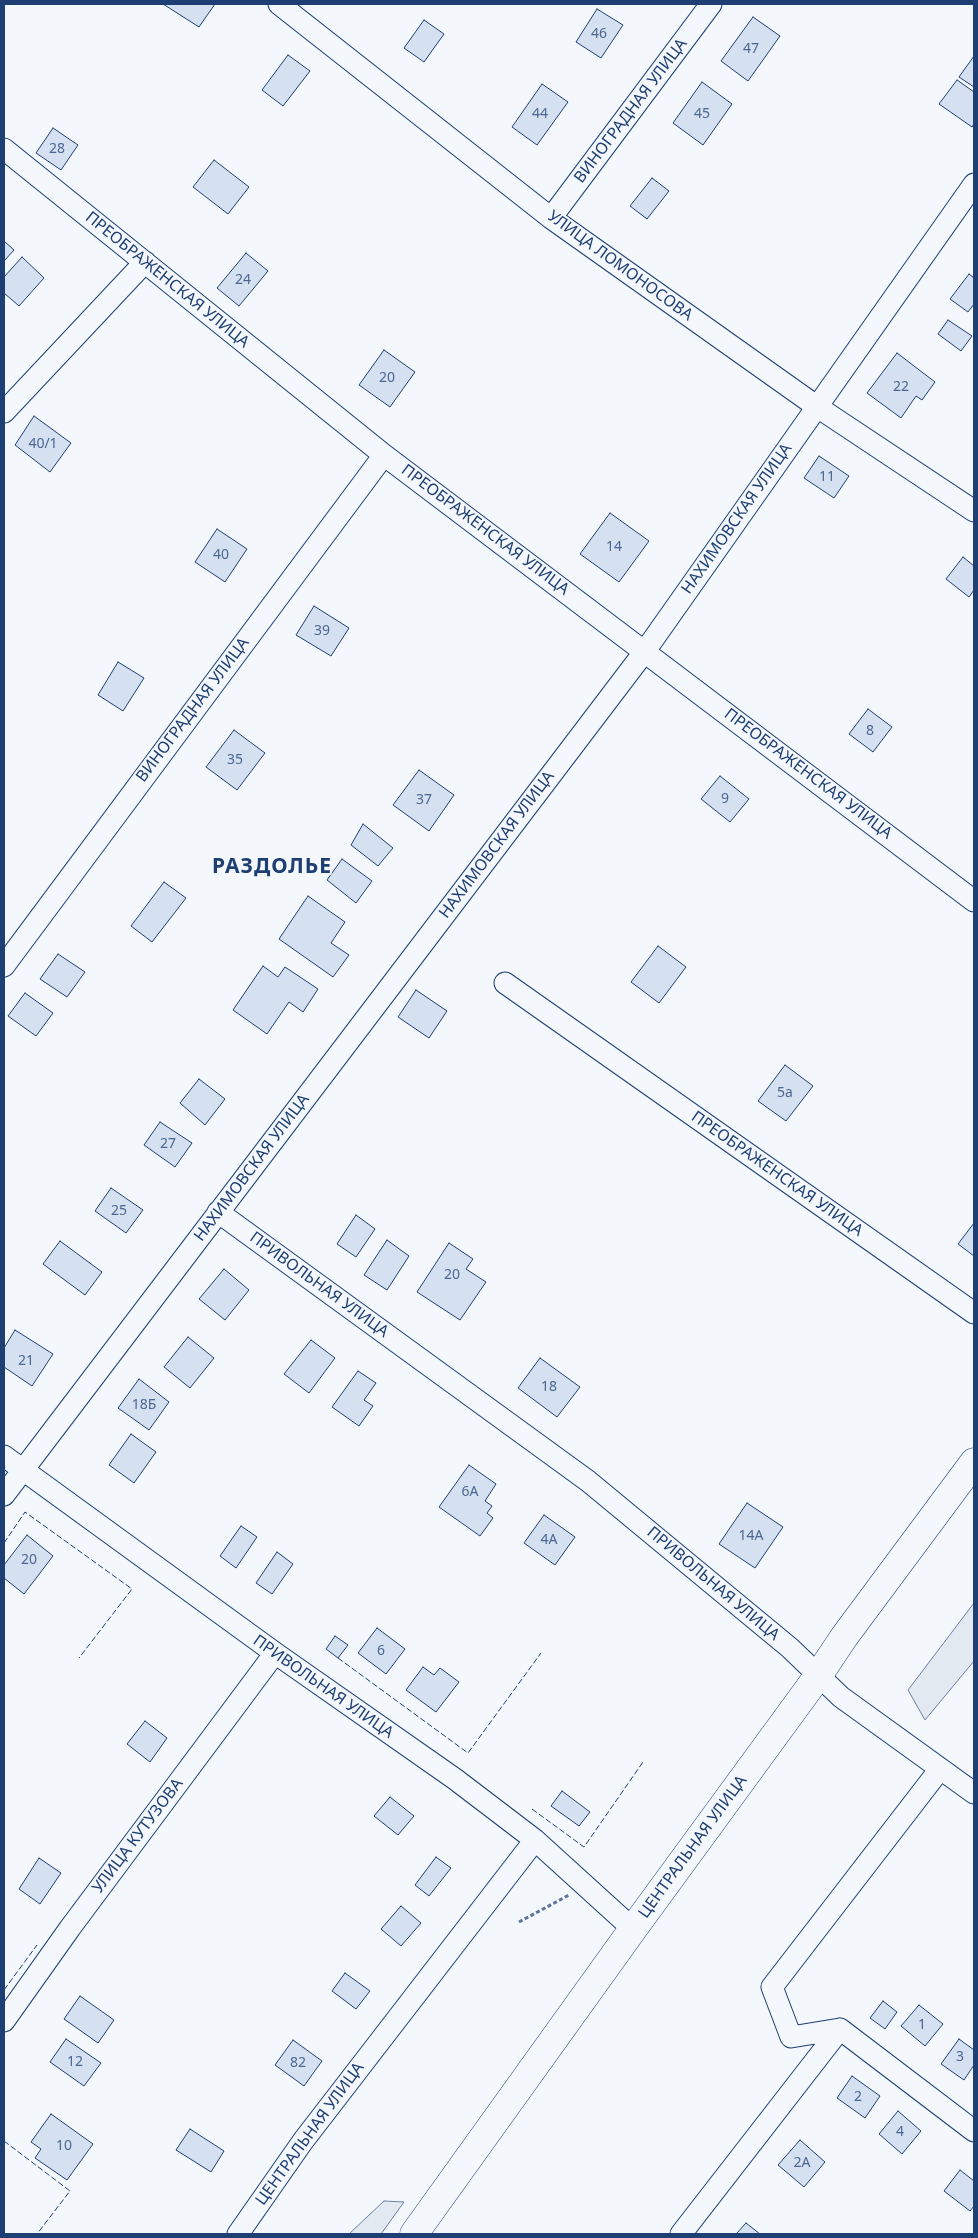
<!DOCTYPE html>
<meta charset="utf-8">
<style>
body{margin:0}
#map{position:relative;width:978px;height:2238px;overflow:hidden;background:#f4f7fb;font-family:"Noto Sans",sans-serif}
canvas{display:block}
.frame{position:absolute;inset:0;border:5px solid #1d3f73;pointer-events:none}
</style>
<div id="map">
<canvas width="978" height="2238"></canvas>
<div class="frame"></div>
</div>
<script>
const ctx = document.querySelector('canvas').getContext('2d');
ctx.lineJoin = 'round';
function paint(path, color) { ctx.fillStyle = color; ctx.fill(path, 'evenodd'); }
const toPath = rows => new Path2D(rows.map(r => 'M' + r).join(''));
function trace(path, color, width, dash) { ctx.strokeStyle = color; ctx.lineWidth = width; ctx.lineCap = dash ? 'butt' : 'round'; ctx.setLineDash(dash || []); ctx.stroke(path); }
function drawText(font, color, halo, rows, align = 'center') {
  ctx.font = font + ' "Noto Sans",sans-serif'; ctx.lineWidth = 4; ctx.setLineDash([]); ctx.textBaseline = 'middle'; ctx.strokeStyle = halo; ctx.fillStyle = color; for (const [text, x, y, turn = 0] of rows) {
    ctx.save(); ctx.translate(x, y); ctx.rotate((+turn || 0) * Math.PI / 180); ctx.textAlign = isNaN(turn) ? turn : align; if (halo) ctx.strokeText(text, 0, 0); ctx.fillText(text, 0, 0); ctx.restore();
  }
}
const green = toPath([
 [974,1603,974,1661,925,1720,908,1690,974,1603],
 [384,2201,404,2202,381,2234,349,2234,384,2201]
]);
paint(green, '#e3e9f0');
trace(green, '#687fa3', 1);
const building = toPath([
 [163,4,215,4,199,27,163,4],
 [597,9,623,25,601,58,576,42,597,9],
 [753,17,780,36,748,81,721,61,753,17],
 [424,20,444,34,424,62,404,48,424,20],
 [288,55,310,71,283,106,262,90,288,55],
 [974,56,974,87,959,77,974,56],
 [957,80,974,92,974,124,972,127,939,104,957,80],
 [702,82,732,104,703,145,673,123,702,82],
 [542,84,568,102,537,145,512,127,542,84],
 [53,128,78,145,61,170,36,153,53,128],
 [214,160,249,187,228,214,193,187,214,160],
 [652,178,669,191,647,219,630,206,652,178],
 [4,241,14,250,4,261,4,241],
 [246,253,268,271,239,306,217,288,246,253],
 [22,257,44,278,19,306,4,293,4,277,22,257],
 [969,274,974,278,974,304,968,312,950,299,969,274],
 [948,320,972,336,961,351,938,334,948,320],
 [384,350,415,372,390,407,359,385,384,350],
 [897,353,935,382,922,400,916,396,901,418,867,393,897,353],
 [34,416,71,443,50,472,15,445,34,416],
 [819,456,849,476,834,498,804,478,819,456],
 [610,513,649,541,619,582,580,554,610,513],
 [217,529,247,549,225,582,195,562,217,529],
 [963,557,974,566,974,590,969,597,946,579,963,557],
 [314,606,349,628,331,656,296,635,314,606],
 [118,662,144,678,123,711,98,695,118,662],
 [868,709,892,727,873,752,849,734,868,709],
 [234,730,265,753,237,790,206,767,234,730],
 [419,770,454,795,429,831,393,805,419,770],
 [720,776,749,799,730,822,701,799,720,776],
 [363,824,393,848,378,866,351,845,363,824],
 [342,859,372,881,356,903,327,880,342,859],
 [164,882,186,898,152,942,131,926,164,882],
 [308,896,345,922,331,943,349,955,333,977,279,939,308,896],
 [658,946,686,967,659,1003,631,982,658,946],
 [58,954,85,972,67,997,40,979,58,954],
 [263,966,278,977,285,967,318,989,303,1012,289,1002,267,1034,233,1010,263,966],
 [416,990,447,1011,429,1038,398,1017,416,990],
 [25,993,53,1013,36,1036,8,1016,25,993],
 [785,1065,813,1086,786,1121,758,1101,785,1065],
 [199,1079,225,1099,205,1125,180,1103,199,1079],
 [160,1122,192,1143,175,1167,144,1145,160,1122],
 [111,1188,143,1210,126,1233,95,1211,111,1188],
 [356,1215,375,1229,356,1257,337,1244,356,1215],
 [974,1223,974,1256,958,1244,974,1223],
 [387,1240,409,1256,387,1290,364,1275,387,1240],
 [60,1241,102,1272,85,1295,43,1264,60,1241],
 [449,1243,473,1259,466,1269,486,1282,460,1320,417,1292,449,1243],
 [224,1269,249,1290,225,1320,199,1299,224,1269],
 [15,1330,53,1354,32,1386,4,1367,4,1348,15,1330],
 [188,1337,214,1358,190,1388,164,1367,188,1337],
 [311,1340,335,1358,309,1393,284,1374,311,1340],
 [540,1358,580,1387,557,1417,518,1388,540,1358],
 [358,1371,376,1383,364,1400,373,1406,359,1426,332,1407,358,1371],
 [139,1379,169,1402,149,1430,118,1408,139,1379],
 [131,1434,156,1452,134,1483,109,1465,131,1434],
 [469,1465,496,1484,485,1501,492,1506,487,1513,493,1518,480,1536,439,1507,469,1465],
 [747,1503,783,1527,755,1568,719,1544,747,1503],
 [544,1515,575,1537,555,1565,524,1543,544,1515],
 [241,1526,257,1537,236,1568,220,1556,241,1526],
 [27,1535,53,1556,24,1594,4,1578,4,1565,27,1535],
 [277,1552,293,1564,272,1594,256,1583,277,1552],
 [377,1628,405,1649,386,1674,358,1653,377,1628],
 [335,1636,348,1645,338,1658,326,1649,335,1636],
 [423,1667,434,1675,440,1668,459,1682,436,1712,406,1690,423,1667],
 [145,1721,167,1738,150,1762,127,1744,145,1721],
 [562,1791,590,1812,579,1826,551,1806,562,1791],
 [390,1797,414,1816,398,1835,374,1816,390,1797],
 [436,1857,451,1868,429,1896,415,1885,436,1857],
 [39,1858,61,1873,40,1904,19,1889,39,1858],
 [401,1906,421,1923,401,1946,381,1929,401,1906],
 [345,1973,370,1991,356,2009,332,1991,345,1973],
 [80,1996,114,2020,98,2043,64,2019,80,1996],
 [883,2001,897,2012,885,2029,870,2018,883,2001],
 [919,2005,943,2024,925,2046,901,2026,919,2005],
 [66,2039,101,2063,84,2086,50,2062,66,2039],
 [959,2039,974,2050,974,2065,964,2080,941,2064,959,2039],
 [293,2040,322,2061,304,2086,275,2065,293,2040],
 [852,2076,880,2096,865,2118,837,2098,852,2076],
 [898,2111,921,2131,902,2154,879,2134,898,2111],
 [51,2114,93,2144,67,2180,35,2158,41,2149,31,2142,51,2114],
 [190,2129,224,2151,211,2172,176,2150,190,2129],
 [800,2140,825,2162,804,2187,778,2165,800,2140],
 [960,2170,974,2181,974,2206,970,2211,944,2191,960,2170],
 [746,2223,760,2234,736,2234,746,2223]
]);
paint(building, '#d5e0f0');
trace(building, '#1d3f73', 1);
const minor = toPath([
 [279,4,551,218,816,406,974,511],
 [4,149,384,455,974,901],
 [551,218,711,4],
 [4,412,145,262],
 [4,966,384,455],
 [505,983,974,1313],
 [218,1212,588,1481,790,1648,841,1697,974,1793],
 [4,1456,275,1653,455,1779,535,1840,633,1929],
 [4,1495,645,651,974,184],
 [4,2021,70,1928,275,1653],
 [840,2029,974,2131],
 [238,2234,303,2141,535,1840],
 [681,2234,840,2029,791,2037,772,1987,940,1769]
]);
const major = toPath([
 [414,2234,633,1929,818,1676,844,1637,974,1462]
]);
trace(minor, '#1d3f73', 23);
trace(major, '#1d3f73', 29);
trace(toPath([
 [519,1922,569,1895]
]), '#5e769c', 3, [4, 2.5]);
trace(minor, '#f4f7fb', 21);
trace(major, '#f4f7fb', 28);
trace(toPath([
 [4,1543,25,1512,132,1589,79,1658],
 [338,1658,468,1753,541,1653],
 [532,1809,584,1847,643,1762],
 [4,1990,37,1945],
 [4,2141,70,2191,37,2234]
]), '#1d3f73', 1, [6, 2.5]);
drawText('14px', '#4b6792', null, [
 ["46",599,34],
 ["47",751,49],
 ["44",540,114],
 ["45",702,114],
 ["28",57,149],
 ["24",243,280],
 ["20",387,378],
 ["22",901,387],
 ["40/1",43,444],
 ["11",827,477],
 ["14",614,547],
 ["40",221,555],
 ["39",322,631],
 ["8",870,731],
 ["35",235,760],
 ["9",725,799],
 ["37",424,800],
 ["5а",785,1093],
 ["27",168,1144],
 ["25",119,1211],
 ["20",452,1275],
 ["21",26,1361],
 ["18",549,1387],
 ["18Б",144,1405],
 ["6А",470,1492],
 ["14А",751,1536],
 ["4А",549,1540],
 ["20",29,1560],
 ["6",381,1651],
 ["1",922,2025],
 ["3",960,2057],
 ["12",75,2062],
 ["82",298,2063],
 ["2",858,2097],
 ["4",900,2132],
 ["10",64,2146],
 ["2А",802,2163]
]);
drawText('16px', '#1d3f73', '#f4f7fb', [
 ["ВИНОГРАДНАЯ УЛИЦА",631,111,-53],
 ["УЛИЦА ЛОМОНОСОВА",620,266,36],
 ["ПРЕОБРАЖЕНСКАЯ УЛИЦА",167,280,39],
 ["НАХИМОВСКАЯ УЛИЦА",737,519,-55],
 ["ПРЕОБРАЖЕНСКАЯ УЛИЦА",485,530,37],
 ["ВИНОГРАДНАЯ УЛИЦА",193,710,-53],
 ["ПРЕОБРАЖЕНСКАЯ УЛИЦА",808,774,37],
 ["НАХИМОВСКАЯ УЛИЦА",497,845,-53],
 ["НАХИМОВСКАЯ УЛИЦА",252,1168,-53],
 ["ПРЕОБРАЖЕНСКАЯ УЛИЦА",777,1174,35],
 ["ПРИВОЛЬНАЯ УЛИЦА",319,1285,36],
 ["ПРИВОЛЬНАЯ УЛИЦА",713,1584,40],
 ["ПРИВОЛЬНАЯ УЛИЦА",323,1687,35],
 ["УЛИЦА КУТУЗОВА",138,1836,-53],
 ["ЦЕНТРАЛЬНАЯ УЛИЦА",693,1847,-54],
 ["ЦЕНТРАЛЬНАЯ УЛИЦА",310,2134,-54]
]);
ctx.letterSpacing = '1px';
drawText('bold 21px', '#1d3f73', '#f4f7fb', [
 ["РАЗДОЛЬЕ",272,867]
]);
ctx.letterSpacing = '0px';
</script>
